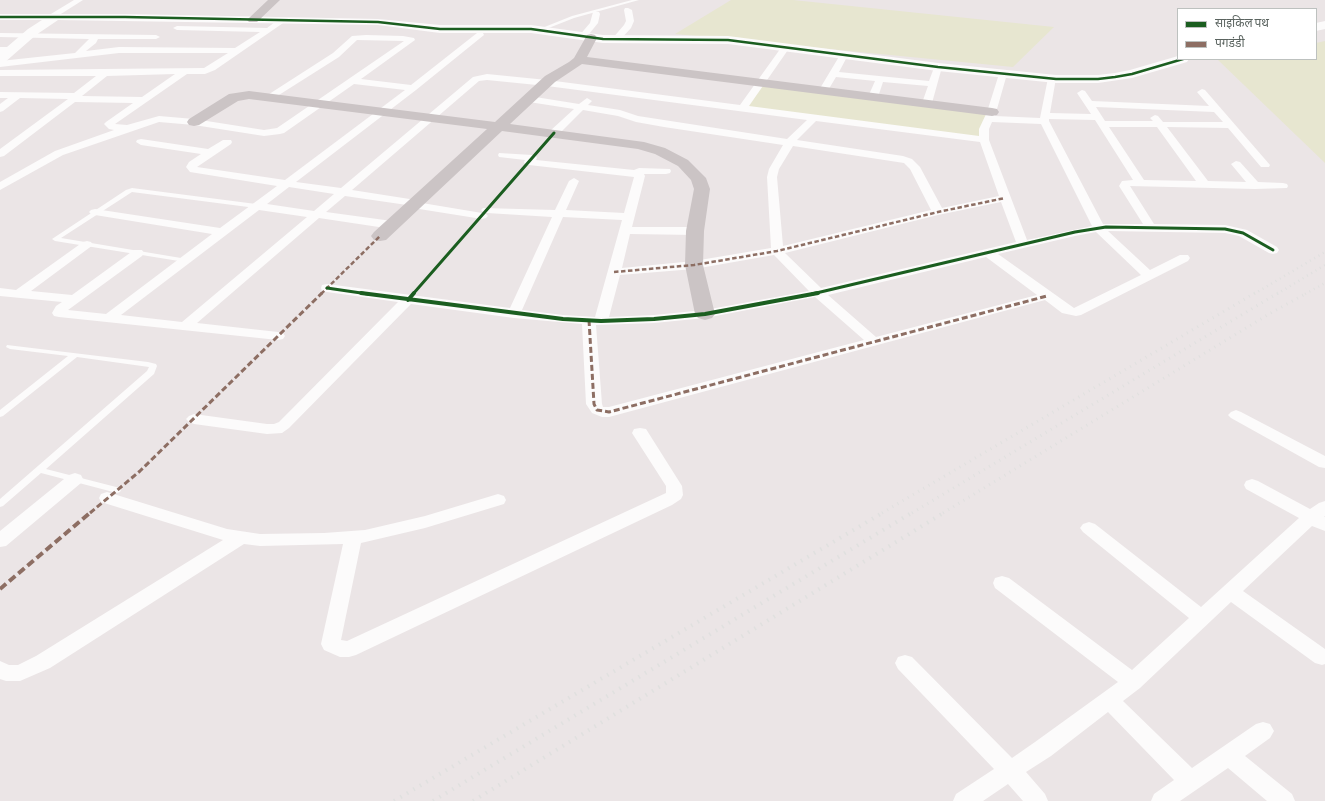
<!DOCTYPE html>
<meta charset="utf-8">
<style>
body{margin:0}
#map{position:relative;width:1325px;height:801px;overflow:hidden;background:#ebe5e6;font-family:"Alegreya Sans","Noto Sans Devanagari",sans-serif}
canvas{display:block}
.legend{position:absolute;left:1177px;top:8px;width:140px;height:52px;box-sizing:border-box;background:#fff;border:1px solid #bdc1bf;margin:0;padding:5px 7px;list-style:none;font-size:12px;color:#5b6460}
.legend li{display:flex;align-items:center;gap:8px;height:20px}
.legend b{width:20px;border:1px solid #bdc1bf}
</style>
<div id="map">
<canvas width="1325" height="801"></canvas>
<ul class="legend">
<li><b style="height:5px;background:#1b5e20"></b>साइकिल पथ</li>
<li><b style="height:5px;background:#8d6e63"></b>पगडंडी</li>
</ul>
</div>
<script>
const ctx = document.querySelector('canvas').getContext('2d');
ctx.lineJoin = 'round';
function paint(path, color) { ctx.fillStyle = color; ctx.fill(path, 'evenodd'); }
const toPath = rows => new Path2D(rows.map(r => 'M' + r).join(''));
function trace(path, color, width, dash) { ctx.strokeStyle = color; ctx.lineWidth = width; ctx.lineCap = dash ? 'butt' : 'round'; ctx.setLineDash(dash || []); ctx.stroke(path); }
paint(toPath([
 [731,0,793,0,1054,27,1013,67,675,34],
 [1325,41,1325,163,1218,60,1226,59,1316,59,1316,43],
 [761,82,992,112,984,140,743,108]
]), '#e7e6d0');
paint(toPath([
 [632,0,639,0,574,18,541,31,537,30,572,16,632,0],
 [132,188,256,204,259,206,256,208,132,192,61,238,187,259,187,261,185,262,55,241,52,239,126,190,132,188],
 [7,345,148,362,156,364,157,366,154,374,46,469,120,488,121,490,120,492,117,493,41,473,3,506,0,507,0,499,147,371,149,367,77,357,3,416,0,417,0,410,68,356,10,349,6,347,7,345]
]), '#fcfbfb');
paint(toPath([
 [74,0,83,0,53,19,50,19,46,17,74,0],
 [625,8,628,8,632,10,634,21,631,28,619,41,613,41,612,39,624,25,626,21,624,10,625,8],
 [593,12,599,12,600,14,598,23,585,39,579,39,578,37,590,23,593,12],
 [279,19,285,19,286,21,215,70,205,74,187,74,115,124,127,125,159,116,194,119,264,130,277,128,404,41,357,40,339,57,271,100,268,101,263,98,333,53,352,36,366,35,403,36,414,38,415,40,361,79,411,85,477,33,483,33,484,35,416,90,296,182,341,188,473,77,487,74,547,80,740,105,783,45,786,44,790,47,749,106,979,136,979,129,987,112,999,74,1003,71,1007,74,995,116,1040,118,1048,78,1052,75,1056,78,1050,113,1091,114,1077,93,1082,90,1085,91,1092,101,1209,106,1197,92,1202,89,1205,90,1270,165,1269,167,1261,167,1228,128,1167,127,1208,181,1246,182,1231,164,1236,161,1240,162,1258,182,1283,183,1287,184,1288,186,1287,188,1255,189,1130,186,1154,224,1225,225,1247,230,1277,247,1279,250,1277,253,1273,254,1269,253,1239,236,1225,233,1108,231,1150,270,1180,255,1188,255,1190,258,1188,261,1081,315,1076,316,1062,313,1045,300,609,417,602,417,592,413,586,404,582,324,514,318,411,304,289,428,282,433,267,434,194,424,189,422,186,419,189,416,194,414,267,424,274,424,279,422,398,302,327,292,322,291,321,288,322,285,327,284,510,308,552,217,487,213,483,212,481,210,483,208,555,210,569,181,574,178,579,181,566,210,624,213,634,177,529,165,525,164,524,162,525,160,499,157,498,155,499,153,532,155,536,156,537,158,536,160,634,170,639,168,670,169,671,171,670,173,666,174,644,174,645,176,632,227,695,227,699,228,701,231,699,234,695,235,630,234,622,268,694,261,771,248,767,177,769,169,783,145,664,127,636,122,618,116,583,110,558,135,554,136,549,133,550,131,574,109,529,102,524,99,526,97,529,96,579,104,587,98,592,101,588,105,620,110,638,116,787,139,807,120,547,86,487,80,479,81,352,190,416,200,422,203,482,213,486,214,488,216,486,218,482,219,413,208,407,205,345,196,326,212,392,221,396,223,398,225,396,227,392,229,319,218,197,323,278,332,283,333,285,336,283,339,278,340,59,317,54,316,52,313,56,306,62,302,0,296,0,288,16,290,83,242,87,241,91,242,93,245,31,291,72,295,134,250,142,250,144,253,142,256,68,310,106,314,212,234,95,215,91,214,89,212,91,210,95,209,220,228,277,186,190,172,186,167,189,162,201,154,141,145,136,142,137,140,141,139,208,149,223,140,231,140,232,142,231,144,197,167,285,180,405,90,354,84,284,133,280,134,264,136,194,125,159,122,63,155,0,190,0,182,55,151,114,130,109,129,104,124,106,122,133,103,75,102,4,156,0,157,0,149,68,99,20,98,3,111,0,112,0,104,8,98,0,98,0,92,74,93,96,76,0,76,0,70,204,68,228,53,119,53,0,67,0,61,75,53,89,39,0,37,0,33,156,35,160,37,156,39,98,39,96,43,86,51,119,47,235,48,260,32,177,30,173,28,177,26,267,28,279,19],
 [175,74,142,97,82,96,107,76,175,74],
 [1096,107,1214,112,1223,122,1163,122,1158,116,1155,115,1150,118,1153,121,1105,121,1096,107],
 [1049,119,1095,120,1133,180,1122,181,1119,186,1143,224,1103,224,1049,121,1049,119],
 [816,121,980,142,999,196,942,208,920,167,912,159,903,156,797,140,816,121],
 [992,122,1041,124,1092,226,1027,240,989,140,989,129,992,122],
 [1109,127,1157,127,1196,181,1144,180,1109,127],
 [793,146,904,163,910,169,931,210,783,246,777,177,779,169,793,146],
 [289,187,334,194,314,211,267,204,289,187],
 [1001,202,1016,242,821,288,785,253,938,215,1001,202],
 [259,210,307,217,182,322,121,315,259,210],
 [563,217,622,220,595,317,563,315,522,310,563,217],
 [1096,232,1141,275,1074,308,998,254,1075,236,1096,232],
 [774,255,809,291,705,310,654,315,609,317,620,275,694,269,774,255],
 [986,257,1037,295,876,337,828,295,986,257],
 [815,297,864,340,609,407,603,407,602,404,596,325,654,323,705,318,815,297],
 [0,47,13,47,17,50,13,53,0,53,0,47],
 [844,52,848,55,839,72,929,81,935,65,941,65,942,67,932,103,927,106,922,103,928,86,883,82,878,97,873,100,868,97,875,81,836,77,827,92,821,92,819,90,840,55,844,52],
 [1236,410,1241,412,1325,456,1325,468,1319,467,1231,418,1228,415,1231,412,1236,410],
 [640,428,646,429,682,486,683,495,681,499,672,505,356,655,349,657,340,657,324,650,321,644,343,544,260,546,244,544,50,668,20,681,6,681,0,679,0,661,9,665,18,665,36,656,223,540,101,502,99,498,101,494,107,492,227,529,260,534,324,533,365,530,425,516,498,494,504,496,506,500,504,504,425,528,361,543,341,640,347,641,666,493,666,486,632,433,634,429,640,428],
 [75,473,81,475,83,479,81,483,6,546,0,547,0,531,69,475,75,473],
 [1252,479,1258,481,1310,509,1319,503,1325,501,1325,516,1324,517,1325,517,1325,531,1312,526,1243,591,1325,649,1325,664,1322,665,1315,663,1231,602,1140,688,1123,701,1192,768,1256,724,1263,722,1270,724,1274,731,1270,738,1245,756,1292,794,1295,801,1267,801,1228,768,1180,801,1151,801,1154,794,1174,780,1108,712,1051,756,1026,772,1045,794,1048,801,1023,801,1008,784,983,801,953,801,956,794,994,769,898,669,895,663,898,657,905,655,912,657,1012,758,1035,742,1118,682,995,588,993,583,995,578,1002,576,1009,578,1132,670,1189,618,1083,532,1080,528,1083,524,1089,522,1095,524,1201,607,1299,518,1246,489,1244,485,1246,481,1252,479]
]), '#fcfbfb');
paint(toPath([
 [0,14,125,14,378,19,440,25,531,25,603,35,728,36,938,63,1056,75,1098,75,1115,73,1130,70,1178,56,1178,59,1189,59,1187,62,1132,78,1098,83,1056,83,938,71,728,44,603,43,531,33,440,33,378,25,58,20,36,35,4,63,0,64,0,53,28,29,42,20,0,20,0,14],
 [1325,21,1325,29,1316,31,1316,23,1325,21]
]), '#fcfbfb');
paint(toPath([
 [268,0,280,0,257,22,249,22,247,20,249,18,268,0],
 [591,34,595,35,597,38,587,57,992,108,997,109,999,112,997,115,992,116,582,64,555,82,510,124,644,142,665,148,688,160,706,178,710,189,704,231,703,265,715,314,712,318,705,320,698,318,695,314,685,265,686,231,694,189,691,180,678,166,655,154,638,149,502,131,386,240,380,241,374,240,371,236,374,232,487,129,249,99,238,101,199,125,194,126,189,125,187,122,189,119,229,94,249,91,495,122,545,76,569,62,574,58,587,35,591,34]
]), '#cbc4c5');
trace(toPath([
 [1254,294,1325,252],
 [1277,294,1325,265],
 [1305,294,1325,283]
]), '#e0e0df', 2.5, [1, 4]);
trace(toPath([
 [882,513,1255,293],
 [912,513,1278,293],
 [943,513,1269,314,1307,293]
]), '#e0e0df', 3, [1, 5]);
trace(toPath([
 [394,801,884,512],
 [433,801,913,512],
 [473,801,945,512]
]), '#e0e0df', 4, [1.5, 6]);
trace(toPath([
 [614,272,694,265,777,251,938,212,1005,198],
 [321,294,380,236]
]), '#8d6e63', 2.5, [4.5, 2.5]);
trace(toPath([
 [589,320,594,404,597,410,609,412,1047,296],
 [90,513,140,471,322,293]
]), '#8d6e63', 3, [6, 3]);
trace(toPath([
 [0,589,91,512]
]), '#8d6e63', 4, [8, 4]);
trace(toPath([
 [0,17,125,17,378,22,440,29,531,29,603,39,728,40,938,67,1056,79,1098,79,1115,77,1132,74,1183,59]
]), '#1b5e20', 2.5);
trace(toPath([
 [327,288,368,294],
 [413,294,554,133],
 [812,294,1075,232,1106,227,1225,229,1243,233,1273,250]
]), '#1b5e20', 3);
trace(toPath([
 [361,293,563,319,601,321,654,319,705,314,818,293],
 [408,300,414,293]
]), '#1b5e20', 4);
</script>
